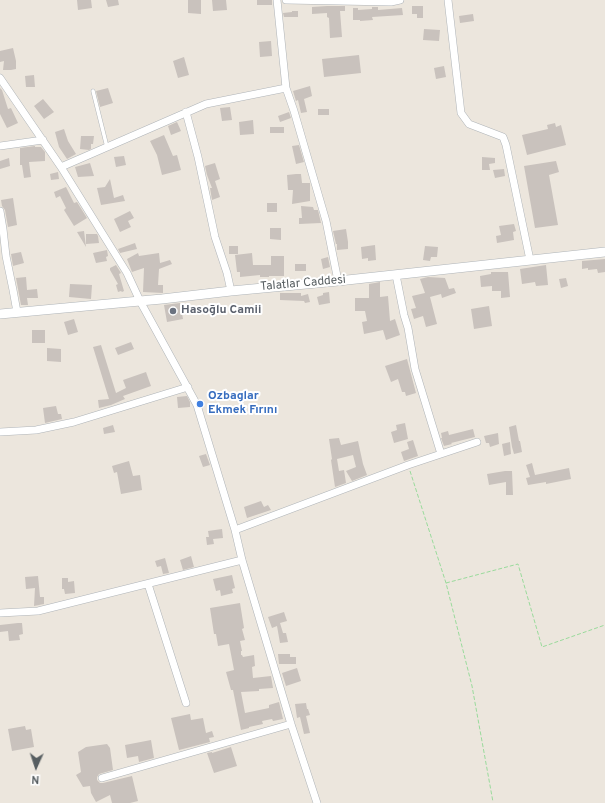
<!DOCTYPE html>
<meta charset="utf-8">
<style>
body{margin:0}
#map{position:relative;width:605px;height:803px;overflow:hidden;background:#ece6dd;font-family:Overpass,sans-serif}
canvas{display:block}
.north{position:absolute;left:16px;top:747px;width:40px;height:40px;-webkit-text-stroke:3px #fff;paint-order:stroke;rotate:183deg;font-size:11px;font-weight:700;line-height:16px;text-align:center;color:#575e61}
.north::after{content:'';display:block;margin:auto;width:14px;height:18px;background:#575e61;clip-path:polygon(50% 0,100% 100%,50% 72%,0 100%)}
</style>
<div id="map">
<canvas width="605" height="803"></canvas>
<div class="north">N</div>
</div>
<script>
const ctx = document.querySelector('canvas').getContext('2d');
ctx.lineJoin = 'round';
function paint(path, color) { ctx.fillStyle = color; ctx.fill(path, 'evenodd'); }
const toPath = rows => new Path2D(rows.map(r => 'M' + r).join(''));
function trace(path, color, width, dash) { ctx.strokeStyle = color; ctx.lineWidth = width; ctx.lineCap = dash ? 'butt' : 'round'; ctx.setLineDash(dash || []); ctx.stroke(path); }
function drawText(font, color, halo, rows, align = 'center') {
  ctx.font = font + ' Overpass,sans-serif'; ctx.lineWidth = 4; ctx.setLineDash([]); ctx.textBaseline = 'middle'; ctx.strokeStyle = halo; ctx.fillStyle = color; for (const [text, x, y, turn = 0] of rows) {
    ctx.save(); ctx.translate(x, y); ctx.rotate((+turn || 0) * Math.PI / 180); ctx.textAlign = isNaN(turn) ? turn : align; if (halo) ctx.strokeText(text, 0, 0); ctx.fillText(text, 0, 0); ctx.restore();
  }
}
paint(toPath([
 [77,0,91,0,92,8,78,10],
 [106,0,118,0,119,5,108,7],
 [188,0,201,0,201,14,188,13],
 [212,0,226,0,227,10,213,11],
 [257,0,272,0,272,5,257,5],
 [327,6,345,6,345,11,340,11,342,37,330,38,329,18,327,17,327,13,312,14,312,7],
 [412,6,423,6,423,18,417,18,417,14,412,14],
 [372,7,378,7,378,10,402,8,403,15,372,17,373,20,360,21,360,20,353,20,353,8,358,8,358,10,372,9],
 [292,11,298,11,298,17,284,17,283,13,292,12],
 [473,14,474,21,460,23,459,16],
 [424,29,440,30,439,41,423,40],
 [271,41,272,56,260,57,259,42],
 [13,48,16,61,16,69,11,70,3,70,4,61,0,62,0,51],
 [359,55,361,73,324,77,322,59],
 [184,57,189,75,178,78,173,61],
 [444,66,446,77,436,79,434,68],
 [34,75,35,87,26,87,25,76],
 [310,86,312,96,304,99,307,112,301,113,298,100,296,101,293,91],
 [0,88,2,90,8,109,11,108,18,123,7,128,0,114],
 [108,88,113,103,100,107,96,91],
 [43,99,54,112,44,119,34,106],
 [230,107,232,120,222,121,220,108],
 [318,109,329,109,329,115,318,115],
 [289,112,291,118,280,122,278,116],
 [253,120,254,134,240,135,239,122],
 [177,122,181,131,171,135,168,126],
 [555,123,556,127,561,125,566,145,527,155,522,135,548,129,547,125],
 [270,127,284,127,284,133,270,133],
 [64,129,68,141,76,154,67,159,59,147,55,132],
 [164,135,173,156,177,155,181,170,162,175,157,155,150,141],
 [81,136,94,136,93,144,91,144,91,149,89,150,80,149],
 [299,145,304,162,296,164,292,146],
 [35,146,35,147,41,147,45,152,45,161,29,162,31,177,24,178,22,165,20,165,20,148],
 [124,156,126,165,116,167,114,157],
 [482,157,495,158,495,163,489,164,490,170,482,170],
 [9,158,10,166,0,169,0,161],
 [556,161,559,172,549,175,558,225,535,228,524,166],
 [90,163,94,176,78,177,75,167],
 [215,163,220,179,215,181,220,197,212,200,210,188,212,188,207,175,205,166],
 [504,169,505,176,495,178,493,170],
 [58,172,59,179,51,180,50,174],
 [296,174,301,174,302,183,310,183,310,201,292,204,293,190,288,190,287,175],
 [110,179,114,198,123,195,125,201,101,205,97,188,105,187],
 [66,187,74,203,77,202,87,218,74,226,64,210,66,208,60,196,56,198,54,192],
 [13,198,17,225,8,227,5,210,2,206,1,200],
 [267,203,277,203,277,212,267,212],
 [301,206,313,207,314,210,318,210,321,223,299,224,299,218,302,218],
 [130,211,134,218,128,221,131,227,120,232,114,219],
 [514,224,516,231,513,232,514,240,497,243,496,236,501,235,499,226],
 [270,228,281,228,281,240,270,239],
 [346,229,348,242,348,249,337,250,337,244,336,244,333,231],
 [84,231,86,247,77,232],
 [86,234,97,234,98,236,99,243,86,244],
 [135,243,137,249,120,253,118,249],
 [375,245,376,260,368,261,368,258,362,259,361,247],
 [229,246,238,246,238,254,229,254],
 [425,246,438,247,437,257,431,257,430,261,423,260],
 [107,250,108,256,106,257,107,261,96,263,93,253],
 [21,252,24,263,13,266,11,254],
 [138,253,139,256,159,253,160,263,170,260,172,264,159,269,158,285,163,285,163,293,143,292,144,268,132,272,127,259],
 [252,253,253,265,271,265,271,256,284,256,284,276,269,276,269,277,260,277,260,275,240,277,240,272,237,272,235,255],
 [328,257,330,267,323,269,321,259],
 [605,259,605,272,598,273,597,269,588,270,588,268,582,269,582,261],
 [295,264,306,264,306,271,295,271],
 [116,265,121,273,119,274,124,291,122,292,121,291,118,292,116,285,118,284,110,270,110,268],
 [546,265,548,285,536,286,535,282,522,284,520,269],
 [491,272,508,272,510,297,501,298,501,291,492,291,492,286,481,287,480,276,491,274],
 [26,277,27,290,37,289,38,298,27,298,28,305,21,305,16,278],
 [428,277,445,278,449,289,454,288,456,293,442,298,441,294,430,297,437,324,426,327,423,316,414,319,411,309,416,308,412,296,425,293,420,279],
 [566,278,568,286,561,288,559,279],
 [380,282,380,297,388,296,390,321,395,319,400,335,386,340,383,330,364,334,362,322,367,321,365,311,355,311,355,298,369,298,369,284],
 [70,284,92,285,91,299,69,297],
 [329,292,330,303,319,305,317,297,323,295,323,293],
 [280,293,301,293,301,296,308,294,310,302,305,303,304,301,280,300],
 [180,303,183,319,167,322,164,305],
 [489,306,492,326,474,329,471,309],
 [74,319,78,332,68,335,64,322],
 [32,330,45,330,45,343,32,343],
 [131,342,134,349,118,355,115,348],
 [101,345,116,393,126,388,123,380,146,372,151,386,123,396,125,399,111,405,99,408,98,400,109,399,93,347],
 [47,348,61,349,61,362,47,361],
 [407,359,416,393,406,396,405,392,402,392,398,379,391,382,385,366],
 [187,396,190,402,190,407,178,408,177,397],
 [56,406,58,414,61,414,62,419,45,423,43,408],
 [405,423,408,439,394,443,391,432,397,430,396,425],
 [113,425,115,432,104,434,103,428],
 [516,425,519,441,520,441,522,452,514,454,512,447,509,427],
 [473,429,475,437,451,443,452,444,444,446,441,438,442,438,441,433,448,431,449,435],
 [498,433,499,444,490,447,489,443,486,443,484,436],
 [339,438,341,445,358,441,363,464,367,475,352,481,346,471,356,467,353,455,337,459,339,471,344,470,346,483,335,487,331,460,332,459,329,439],
 [413,440,418,456,404,461,401,452,409,449,407,442],
 [510,442,511,454,504,456,502,444],
 [206,454,210,465,203,467,199,456],
 [129,461,133,476,140,475,142,490,121,494,117,472,114,473,112,466],
 [532,463,535,475,569,468,571,479,546,484,546,482,528,485,526,478,530,477,526,465],
 [505,471,512,471,513,495,506,495,506,482,489,485,487,474],
 [261,501,264,507,268,505,271,510,247,518,244,507],
 [222,529,223,538,213,539,214,544,207,545,206,537,209,537,208,531],
 [191,556,194,567,183,570,180,560],
 [165,558,169,573,163,574,161,566,157,567,155,561],
 [232,575,235,588,232,589,233,593,221,596,220,590,216,591,213,579],
 [38,576,40,597,44,597,44,604,34,606,35,588,26,589,25,577],
 [62,578,68,578,68,582,74,581,75,593,65,594,64,589,62,589],
 [240,603,244,628,242,629,245,640,240,641,242,651,241,651,241,655,242,655,243,657,254,655,255,666,252,667,253,678,271,676,273,688,259,689,259,691,241,692,245,713,269,708,269,705,279,702,283,719,273,721,272,719,262,721,263,724,249,727,249,728,241,730,233,690,231,690,226,672,234,670,229,644,218,646,216,634,214,634,210,608],
 [284,612,287,621,280,623,283,633,286,633,288,642,280,643,277,626,272,628,268,617],
 [18,623,22,623,23,634,19,635,20,640,9,641,8,631,0,632,0,625],
 [278,654,290,654,290,657,296,657,296,664,279,664],
 [297,668,301,681,286,686,282,673],
 [306,703,307,709,308,709,310,715,306,716,310,733,304,734,300,717,297,718,295,704],
 [190,714,191,720,203,718,206,733,212,731,214,737,209,738,210,742,179,750,171,718],
 [25,726,26,730,31,729,34,747,12,751,8,729],
 [151,740,154,758,139,762,138,756,127,758,125,745],
 [107,744,110,748,113,770,99,774,97,777,97,780,100,783,103,783,132,776,138,801,130,803,112,803,110,795,96,802,91,793,90,786,83,787,76,775,81,772,78,752,86,747],
 [231,747,237,766,214,773,207,753,212,752,212,753]
]), '#c9c2bd');
const service = toPath([
 [93,91,107,147]
]);
const minor = toPath([
 [277,0,286,88,294,111,326,221,338,281],
 [286,0,391,2,400,0],
 [448,0,461,113,469,124,503,137,506,145,530,260],
 [0,78,61,167,127,273,140,301,197,405,235,530,242,560,291,724,317,803],
 [186,112,198,157,215,237,227,273,231,291],
 [0,146,43,140],
 [61,167,206,104,286,88],
 [0,211,3,229,6,256,13,290,17,312],
 [396,275,404,315,408,328,415,369,441,454],
 [0,432,36,430,74,422,188,387],
 [235,530,408,465,477,442],
 [148,584,186,703],
 [0,613,38,611,242,560],
 [102,778,291,724]
]);
const tertiary = toPath([
 [0,314,140,301,162,299,231,291,338,281,605,252]
]);
trace(service, '#afb4b8', 4.5);
trace(minor, '#afb4b8', 8);
trace(tertiary, '#afb4b8', 10);
trace(toPath([
 [410,471,446,583,472,686,493,802],
 [446,583,518,564,542,647,605,625]
]), '#99da9b', 1, [4, 2]);
trace(service, '#fff', 3.5);
trace(minor, '#fff', 7);
trace(tertiary, '#fff', 9);
for (const [x, y, r, color] of [
 [173,311,4,"#6b7280"],
 [200,404,4,"#3f7fe0"]
]) { const dot = new Path2D(); dot.arc(x, y, r, 0, 2 * Math.PI); ctx.fillStyle = color; ctx.fill(dot); trace(dot, '#fff', 1.5); }
drawText('12px', '#575e61', '#fff', [
 ["Talatlar Caddesi",303,284,-5]
]);
drawText('bold 12px', '#5b616d', '#fff', [
 ["Hasoğlu Camii",181,311]
], 'left');
drawText('bold 12px', '#366cbe', '#fff', [
 ["Ozbaglar",208,397],
 ["Ekmek Fırını",208,411]
], 'left');
</script>
